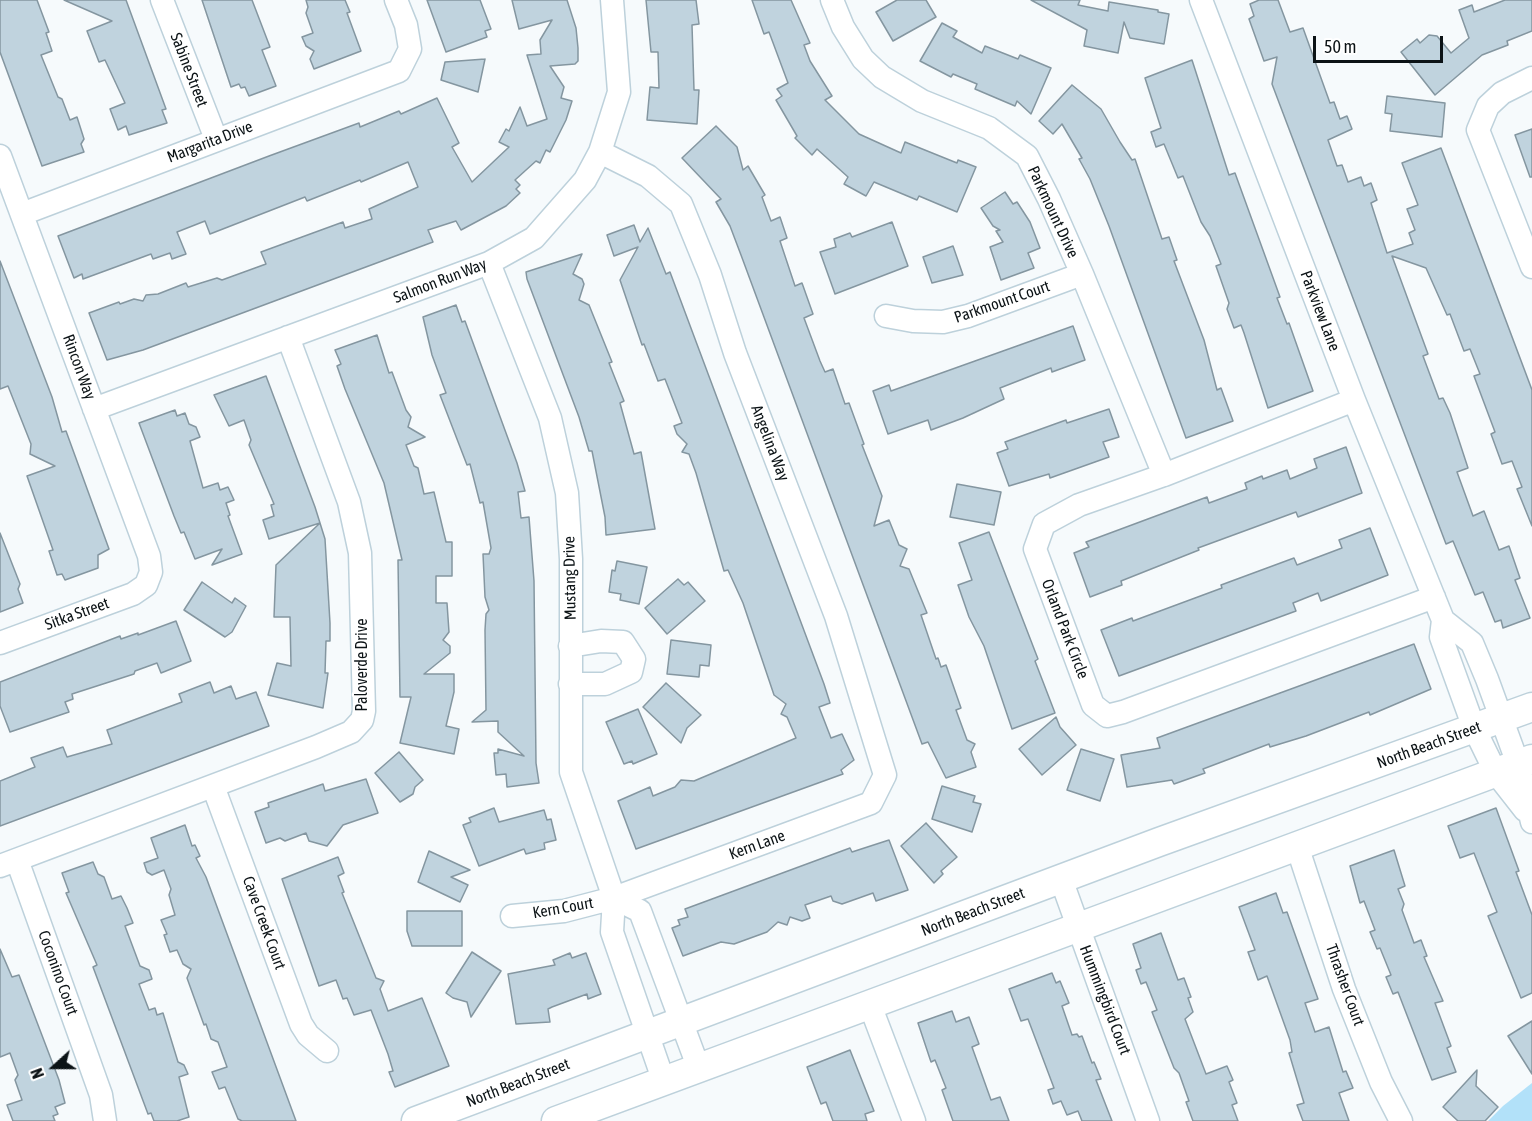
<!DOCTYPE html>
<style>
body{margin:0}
#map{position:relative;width:1532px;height:1121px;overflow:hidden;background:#f6fafc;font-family:"Asap Condensed",sans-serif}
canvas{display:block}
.north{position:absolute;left:24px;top:1037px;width:60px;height:60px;-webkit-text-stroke:4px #fff;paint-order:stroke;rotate:249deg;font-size:16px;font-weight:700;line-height:24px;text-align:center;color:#0c1316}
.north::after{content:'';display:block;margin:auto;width:21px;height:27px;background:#0c1316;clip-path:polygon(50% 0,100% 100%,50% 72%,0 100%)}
.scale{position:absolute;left:1313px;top:36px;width:130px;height:27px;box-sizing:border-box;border:3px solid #0c1316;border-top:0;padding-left:8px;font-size:18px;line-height:21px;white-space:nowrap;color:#0c1316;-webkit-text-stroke:4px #fff;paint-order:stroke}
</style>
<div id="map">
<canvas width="1532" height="1121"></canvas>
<div class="north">N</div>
<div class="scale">50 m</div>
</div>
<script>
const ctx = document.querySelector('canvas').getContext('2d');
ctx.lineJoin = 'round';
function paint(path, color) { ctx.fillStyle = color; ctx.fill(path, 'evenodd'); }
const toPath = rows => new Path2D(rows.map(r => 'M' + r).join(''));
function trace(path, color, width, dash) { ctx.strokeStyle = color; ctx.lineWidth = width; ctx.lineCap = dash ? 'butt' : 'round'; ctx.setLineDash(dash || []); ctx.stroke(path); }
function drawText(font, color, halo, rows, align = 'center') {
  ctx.font = font + ' "Asap Condensed",sans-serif'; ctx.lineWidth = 4.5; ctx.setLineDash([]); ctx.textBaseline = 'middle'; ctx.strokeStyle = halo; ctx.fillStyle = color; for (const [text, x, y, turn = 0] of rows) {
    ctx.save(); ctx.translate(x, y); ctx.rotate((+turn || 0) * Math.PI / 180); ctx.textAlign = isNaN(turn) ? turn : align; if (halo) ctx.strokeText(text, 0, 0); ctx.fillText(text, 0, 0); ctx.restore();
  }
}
paint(toPath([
 [1532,1083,1532,1121,1488,1121,1503,1106]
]), '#b2e1f9');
const building = toPath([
 [0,0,37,0,49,32,46,33,52,51,41,55,58,97,62,99,70,120,77,117,84,139,81,144,84,152,42,166,0,52,0,0],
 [64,0,126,0,166,109,162,110,167,123,129,135,126,126,118,130,110,109,125,103,105,60,99,62,87,31,112,21,64,0],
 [202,0,252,0,270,47,262,50,276,86,249,96,245,87,241,88,239,84,231,87,202,0],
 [306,0,345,0,350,12,347,13,361,51,314,69,310,59,314,51,306,46,302,37,313,33,306,13,308,7,306,0],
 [427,0,480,0,491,29,485,31,487,37,446,52,427,0],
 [512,0,567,0,576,28,578,48,578,61,575,64,550,66,564,87,561,98,572,101,566,120,550,152,546,150,540,163,536,161,515,180,520,185,516,189,520,193,506,206,461,230,456,221,428,230,433,242,143,350,107,360,89,313,119,302,120,304,134,299,143,301,146,295,158,294,186,283,188,287,217,278,222,280,266,264,261,252,343,222,345,228,372,219,369,209,418,187,408,162,361,182,360,180,307,201,305,197,210,234,205,221,177,232,186,254,172,259,170,253,153,259,151,254,83,279,82,274,74,278,58,236,269,156,359,123,360,127,399,111,401,114,437,98,459,143,452,147,472,182,509,147,499,142,506,129,509,131,520,107,527,126,547,119,527,55,541,54,540,40,552,20,519,29,512,0],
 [646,0,696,0,699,24,692,25,694,90,699,90,697,124,647,120,650,87,659,88,658,52,651,52,646,0],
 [752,0,791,0,810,43,804,45,810,61,832,96,825,100,859,134,901,153,905,142,957,163,958,160,976,167,957,212,919,196,917,200,874,182,866,196,844,184,848,177,817,149,812,155,795,138,797,136,776,100,782,96,777,89,788,83,769,32,764,34,752,0],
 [897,0,926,0,936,17,893,41,876,12,897,0],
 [1031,0,1080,0,1078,5,1108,11,1109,2,1158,10,1158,12,1169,14,1164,44,1130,38,1124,22,1118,53,1084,46,1087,30,1031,0],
 [1259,0,1278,0,1290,32,1303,28,1330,103,1334,102,1340,119,1347,116,1352,129,1328,140,1337,166,1342,165,1348,182,1361,177,1364,186,1371,183,1377,200,1371,203,1387,253,1413,244,1409,233,1415,230,1407,209,1418,205,1402,163,1441,148,1532,390,1532,526,1517,489,1522,487,1512,461,1502,464,1491,434,1495,432,1474,376,1480,374,1470,349,1464,351,1450,314,1447,315,1426,268,1392,256,1428,354,1423,356,1439,399,1443,398,1450,413,1468,468,1457,472,1473,516,1484,511,1499,550,1509,546,1520,578,1515,580,1530,618,1503,628,1501,620,1495,622,1483,592,1475,595,1453,541,1446,544,1272,84,1277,57,1264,61,1249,19,1254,16,1250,4,1259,0],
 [1505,0,1532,0,1532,31,1507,41,1508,45,1482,55,1435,95,1401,52,1417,39,1420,43,1429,35,1437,36,1451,53,1469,38,1459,10,1472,5,1474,12,1505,0],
 [942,23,957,31,953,37,982,53,985,46,1018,59,1020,55,1051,68,1031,114,1017,101,1015,106,975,89,977,84,953,74,951,77,920,61,942,23],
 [485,59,478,92,441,80,445,62,485,59],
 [1192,60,1229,175,1235,173,1280,297,1277,298,1287,324,1289,323,1313,391,1268,408,1244,333,1241,325,1234,328,1227,309,1229,303,1216,266,1221,264,1210,236,1201,222,1183,176,1178,178,1164,144,1156,147,1151,132,1161,128,1145,78,1192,60],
 [1072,85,1101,109,1120,142,1132,160,1135,159,1162,239,1169,237,1177,260,1174,261,1204,340,1217,390,1221,388,1233,421,1186,438,1109,226,1090,179,1079,159,1082,158,1062,124,1053,134,1039,121,1072,85],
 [1387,96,1445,103,1442,137,1390,131,1392,114,1385,113,1387,96],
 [716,126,737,147,743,170,748,166,765,195,762,197,771,221,780,217,787,238,780,241,795,286,802,283,813,314,804,318,820,361,825,372,833,369,845,404,849,403,864,444,862,445,882,496,874,526,889,520,899,545,907,549,900,566,909,569,927,613,921,615,936,659,938,658,941,667,946,665,961,708,956,710,967,740,975,744,971,752,976,767,946,778,928,742,922,744,741,255,730,226,716,202,721,199,682,158,716,126],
 [1532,129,1532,177,1530,177,1515,135,1532,129],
 [1005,192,1013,204,1017,202,1030,222,1040,248,1028,253,1034,268,1001,280,990,247,1003,242,996,231,1000,230,993,226,981,208,1005,192],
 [892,222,908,266,835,294,820,252,836,247,834,239,850,233,852,237,892,222],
 [634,225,640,242,648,228,666,274,670,272,824,684,830,703,819,707,831,738,842,734,854,760,841,770,843,774,636,849,618,801,650,787,653,796,675,787,681,780,694,781,796,738,787,717,781,714,786,704,774,695,743,603,728,570,724,571,696,473,689,454,682,452,687,444,677,434,674,426,682,423,665,379,658,381,644,344,642,345,620,280,638,247,614,256,607,235,634,225],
 [953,246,963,275,932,283,923,257,953,246],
 [582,254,573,274,582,279,584,284,579,300,589,305,612,362,609,363,624,401,620,403,634,454,641,452,655,529,606,535,605,517,592,451,589,451,579,417,527,279,526,272,582,254],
 [0,261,52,397,62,432,66,431,109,549,98,555,98,568,65,580,62,574,57,575,49,551,53,550,27,476,55,466,30,454,31,444,8,386,0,389,0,261],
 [456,305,462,322,465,321,517,463,525,491,518,492,521,518,529,517,534,581,536,763,539,783,507,787,506,774,496,775,494,753,498,753,498,749,524,756,498,732,498,721,472,722,486,710,485,630,486,614,489,610,485,597,483,554,489,554,491,548,483,502,480,503,470,464,467,465,440,395,446,393,432,355,423,317,456,305],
 [1073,326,1085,360,1052,372,1051,368,1000,388,1004,399,963,418,931,430,928,420,888,434,873,391,889,385,891,391,1073,326],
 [377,335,389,373,392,372,406,410,411,417,408,427,425,437,406,445,414,466,418,468,424,494,434,492,446,542,452,542,452,576,436,576,436,603,447,603,449,632,443,640,450,646,450,653,424,674,454,674,454,692,446,726,459,729,454,754,400,743,411,697,400,697,398,560,402,560,384,483,345,389,337,366,341,364,335,350,377,335],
 [266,376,315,507,325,539,330,623,330,641,326,641,325,673,328,673,323,708,268,695,277,663,291,666,290,617,274,617,276,565,320,523,269,539,263,520,274,516,271,505,274,504,249,445,251,440,244,420,229,426,214,395,266,376],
 [1109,409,1119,437,1103,442,1109,457,1050,478,1049,474,1009,486,997,453,1008,449,1005,442,1066,420,1067,423,1109,409],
 [175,410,177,416,185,413,189,424,196,427,200,437,190,441,203,488,218,483,220,490,228,487,234,500,226,503,230,515,228,516,242,554,212,565,222,549,195,559,184,532,181,533,174,516,139,423,175,410],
 [1346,447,1362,493,1298,517,1296,512,1198,548,1199,550,1121,581,1122,585,1090,597,1074,553,1089,547,1086,542,1207,497,1209,503,1247,489,1245,483,1262,476,1263,479,1287,470,1290,479,1317,468,1314,459,1346,447],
 [957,484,1001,492,994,525,950,517,957,484],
 [1370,528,1388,575,1321,601,1318,593,1293,603,1296,611,1119,676,1101,630,1132,618,1133,621,1222,588,1221,585,1294,558,1297,565,1342,548,1339,540,1370,528],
 [989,532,1038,659,1035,661,1055,713,1012,729,984,646,969,617,958,585,972,580,959,543,989,532],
 [0,533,20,584,18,589,23,603,0,612,0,533],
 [617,561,647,567,639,604,620,600,621,594,609,592,612,570,615,571,617,561],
 [678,579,684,585,688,582,705,601,667,634,645,608,678,579],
 [202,582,232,603,235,598,246,606,232,632,225,637,184,610,202,582],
 [176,621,191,661,161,673,157,663,135,671,134,674,72,694,73,699,65,702,69,712,10,732,0,706,0,682,120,636,121,639,138,633,138,635,176,621],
 [671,640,711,645,709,666,700,665,699,677,667,674,671,640],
 [1414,644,1431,689,1370,715,1369,712,1306,736,1270,747,1269,744,1203,769,1205,773,1174,784,1172,780,1127,787,1121,755,1160,748,1157,738,1414,644],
 [210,682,214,693,231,686,236,699,256,692,269,726,0,826,0,781,35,767,31,758,63,747,67,757,112,744,107,730,182,702,179,694,210,682],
 [666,683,701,715,687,728,681,743,643,707,666,683],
 [638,709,657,754,633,764,632,761,624,764,606,722,638,709],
 [1056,717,1060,727,1076,745,1042,775,1019,749,1056,717],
 [1081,749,1114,759,1100,801,1067,790,1081,749],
 [399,752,423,780,415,787,413,794,400,802,375,773,399,752],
 [366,779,378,813,343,825,327,846,309,841,306,833,285,841,280,838,266,843,255,812,269,807,268,803,323,784,325,791,366,779],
 [942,786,975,796,973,802,981,804,972,832,932,819,942,786],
 [494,808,499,822,544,810,547,820,551,819,556,840,544,843,545,849,526,854,524,849,479,866,463,825,471,822,469,818,494,808],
 [1496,808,1519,871,1516,872,1532,915,1532,993,1521,998,1488,916,1497,912,1474,853,1460,858,1448,826,1496,808],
 [926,823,957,857,941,871,943,874,934,883,901,846,926,823],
 [185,825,192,846,195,845,200,856,196,858,206,877,296,1121,242,1121,238,1119,225,1087,219,1089,212,1072,227,1067,218,1042,211,1039,206,1024,204,1025,187,978,191,969,183,964,177,950,170,952,164,935,167,934,161,920,175,915,169,895,171,889,164,870,152,875,147,872,144,863,158,858,151,838,185,825],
 [889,840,908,890,876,901,873,893,842,904,833,901,831,896,805,905,810,918,802,921,790,917,787,925,778,922,767,932,734,944,721,942,683,956,672,928,680,925,678,920,688,917,685,909,850,848,852,852,889,840],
 [1394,850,1405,886,1398,889,1404,904,1402,910,1414,943,1421,940,1427,956,1424,957,1443,1001,1435,1003,1451,1046,1447,1048,1456,1072,1432,1080,1398,992,1393,994,1386,977,1391,975,1380,948,1377,949,1370,932,1375,930,1364,901,1360,903,1350,866,1394,850],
 [429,851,470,870,451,877,468,885,460,902,418,882,429,851],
 [338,857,344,873,338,876,344,892,342,893,376,978,384,981,380,989,388,1011,422,998,449,1066,395,1087,389,1072,393,1071,388,1054,371,1010,354,1015,347,998,343,999,336,980,319,986,282,879,338,857],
 [93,862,98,874,104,877,112,899,121,896,127,908,133,923,125,926,140,966,149,970,152,979,139,984,149,1010,155,1008,157,1015,163,1013,178,1062,184,1065,188,1074,179,1077,189,1117,177,1121,154,1121,151,1113,148,1114,93,967,97,965,66,893,69,892,62,873,93,862],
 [1276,893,1283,913,1287,912,1318,999,1305,1003,1315,1032,1329,1027,1343,1072,1346,1071,1353,1088,1339,1093,1349,1121,1303,1121,1297,1105,1304,1103,1289,1053,1292,1052,1290,1040,1267,976,1258,980,1248,952,1255,950,1239,907,1276,893],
 [407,911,462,911,462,946,412,946,407,931,407,911],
 [1161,933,1178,980,1184,978,1191,997,1188,998,1193,1012,1185,1019,1206,1074,1227,1066,1233,1080,1229,1082,1237,1103,1232,1105,1238,1121,1193,1121,1186,1102,1189,1101,1179,1073,1174,1068,1152,1012,1157,1010,1146,982,1141,984,1136,970,1141,968,1133,944,1161,933],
 [0,949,12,977,19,975,59,1080,65,1103,55,1107,58,1114,53,1116,55,1121,13,1121,7,1105,22,1100,15,1080,18,1075,10,1053,0,1057,0,949],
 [472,952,501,971,471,1017,467,1002,453,998,446,993,472,952],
 [570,953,572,958,586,953,601,994,588,999,587,994,552,1007,548,1009,550,1022,516,1024,508,974,555,965,553,960,570,953],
 [1052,973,1056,983,1060,981,1069,1003,1062,1006,1072,1035,1077,1034,1079,1037,1082,1036,1092,1063,1094,1062,1101,1079,1096,1080,1112,1121,1082,1121,1078,1111,1067,1115,1061,1101,1053,1104,1048,1090,1054,1088,1028,1019,1021,1021,1009,989,1052,973],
 [952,1011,956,1022,969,1017,979,1044,972,1047,991,1100,1000,1097,1009,1121,953,1121,942,1090,946,1088,935,1060,931,1062,918,1023,952,1011],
 [1532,1021,1532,1074,1508,1036,1532,1021],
 [850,1050,874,1111,865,1114,867,1121,833,1121,826,1102,821,1104,807,1067,850,1050],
 [1477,1070,1476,1086,1498,1107,1485,1121,1458,1121,1443,1107,1477,1070]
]);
paint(building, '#c0d3de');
trace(building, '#8496a0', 1.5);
const minor = toPath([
 [162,0,216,139],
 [832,0,843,27,863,59,882,77,922,101,989,128,1027,156,1049,199,1082,274,1164,475],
 [1201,0,1354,400,1443,620,1472,643,1487,679,1518,764,1532,822],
 [1532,78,1502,93,1488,106,1478,130,1532,267],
 [0,156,149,556,151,572,146,585,133,594,0,643],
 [22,214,399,71,410,49,406,25,396,0],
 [489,263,550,418,567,493,571,559,571,772,614,898,612,932,664,1082],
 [886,316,913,321,943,322,968,316,1082,274],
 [1354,400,1164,475,1079,505,1044,524,1035,549,1093,705,1107,716,1123,712,1434,597],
 [94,409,489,263,534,238,585,180,600,152,619,92,612,0],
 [1443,620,1441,637,1474,728,1496,773,1525,810],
 [570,646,601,641,623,642,634,659,631,672,605,684,570,684],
 [213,786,301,1024,308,1035,327,1051],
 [1297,846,1344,989,1381,1082,1401,1121],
 [17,860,101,1095,105,1121],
 [0,866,316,747,351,732,362,720,364,711,360,553,349,502,288,337],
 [1061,879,1148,1121],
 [614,898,640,911,699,1069],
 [512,916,564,911,614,898,871,803,885,775,836,616,735,353,710,275,681,204,648,176,600,152],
 [870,1005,914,1121]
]);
const major = toPath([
 [416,1121,1159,842,1532,707],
 [556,1121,1532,759]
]);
trace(minor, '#bdd1db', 25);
trace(major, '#bdd1db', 31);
trace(minor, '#fff', 22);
trace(major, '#fff', 28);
drawText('16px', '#0c1316', '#fff', [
 ["Sabine Street",189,70,69],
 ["Margarita Drive",210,142,-21],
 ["Parkmount Drive",1053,212,65],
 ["Salmon Run Way",440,281,-21],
 ["Parkmount Court",1002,302,-19],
 ["Parkview Lane",1320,311,69],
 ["Rincon Way",79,367,70],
 ["Angelina Way",770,443,69],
 ["Mustang Drive",570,578,-91],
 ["Sitka Street",77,614,-20],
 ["Orland Park Circle",1065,629,69],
 ["Paloverde Drive",362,665,-90],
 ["North Beach Street",1429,745,-20],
 ["Kern Lane",757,845,-20],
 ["Kern Court",563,908,-10],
 ["North Beach Street",973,912,-21],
 ["Cave Creek Court",264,923,70],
 ["Coconino Court",58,973,70],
 ["Thrasher Court",1345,985,70],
 ["Hummingbird Court",1105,1000,69],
 ["North Beach Street",518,1083,-21]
]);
</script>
